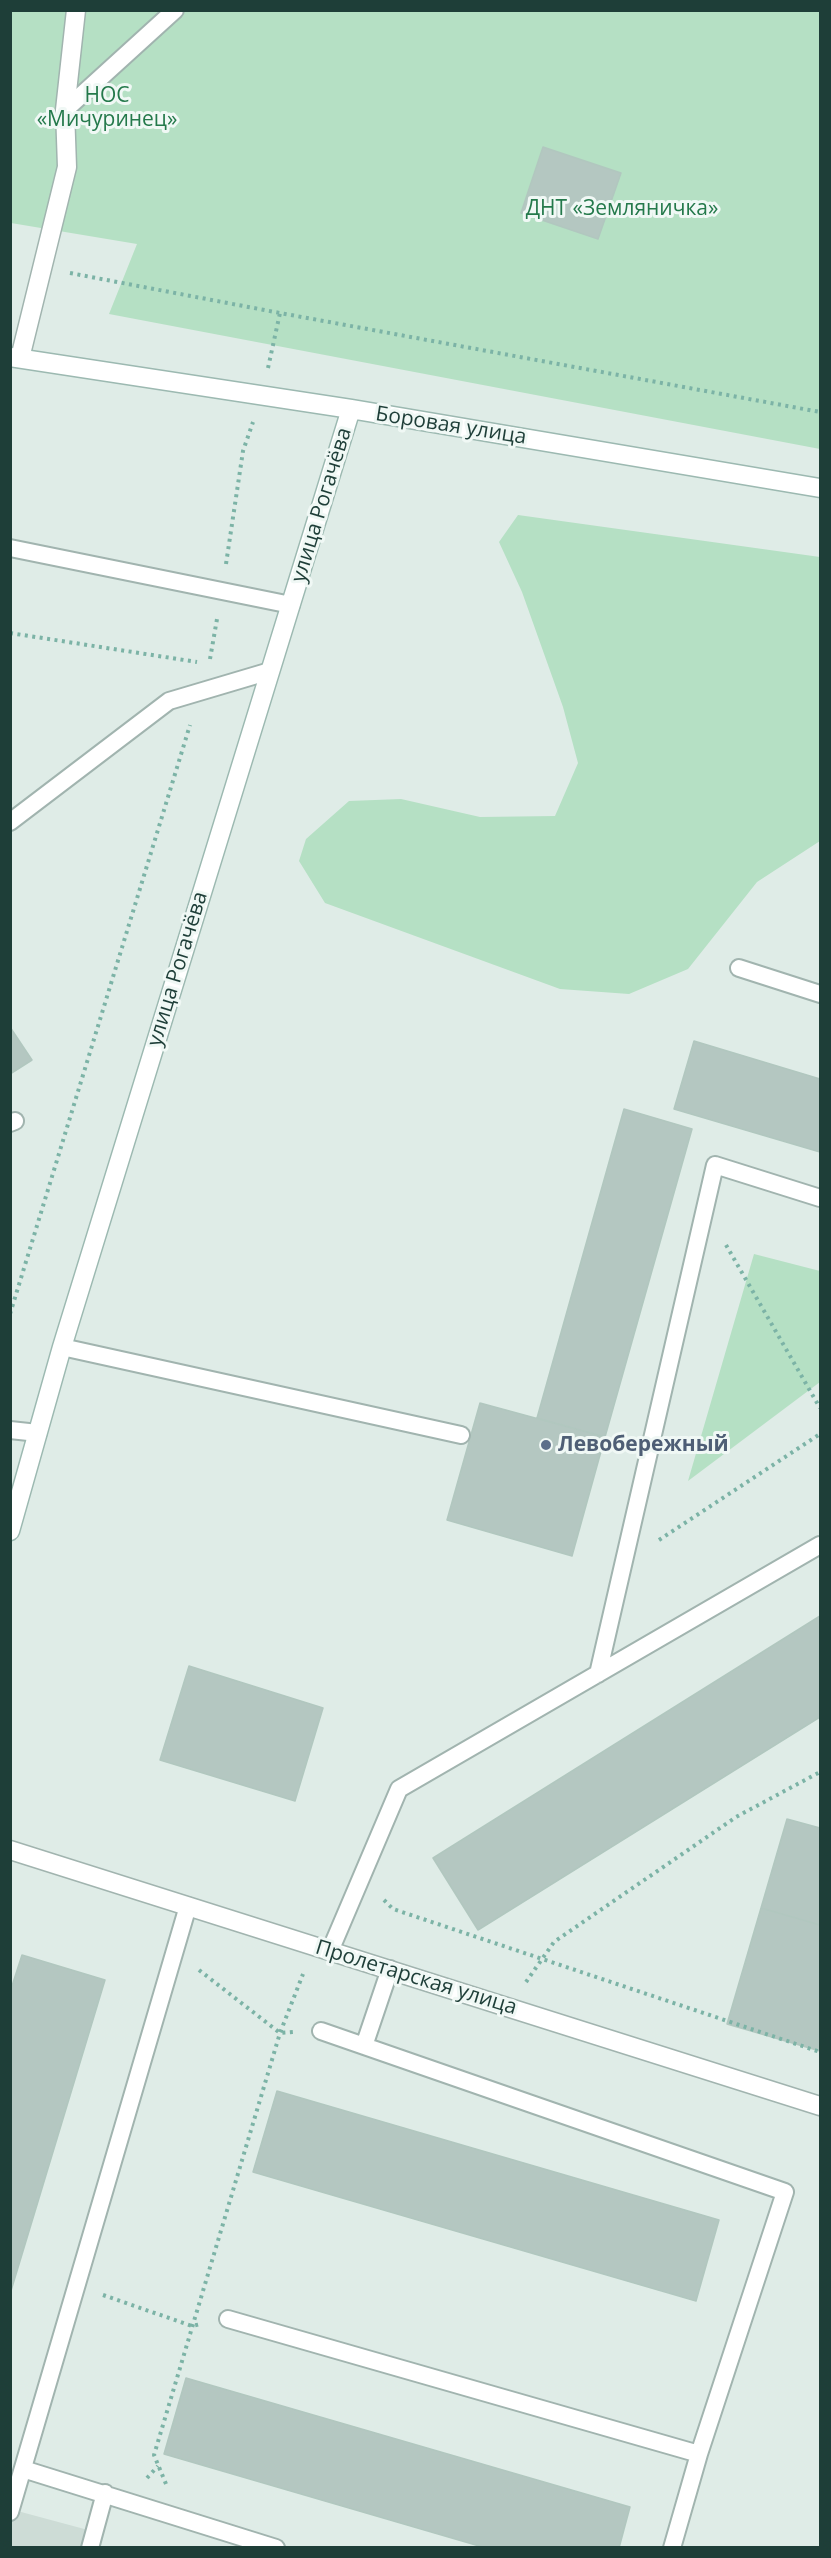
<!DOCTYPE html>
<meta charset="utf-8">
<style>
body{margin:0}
#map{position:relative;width:831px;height:2558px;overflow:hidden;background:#dfece7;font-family:"Open Sans",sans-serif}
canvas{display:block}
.frame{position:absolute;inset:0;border:12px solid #1e3e38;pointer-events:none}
</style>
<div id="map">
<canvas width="831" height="2558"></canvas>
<div class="frame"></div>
</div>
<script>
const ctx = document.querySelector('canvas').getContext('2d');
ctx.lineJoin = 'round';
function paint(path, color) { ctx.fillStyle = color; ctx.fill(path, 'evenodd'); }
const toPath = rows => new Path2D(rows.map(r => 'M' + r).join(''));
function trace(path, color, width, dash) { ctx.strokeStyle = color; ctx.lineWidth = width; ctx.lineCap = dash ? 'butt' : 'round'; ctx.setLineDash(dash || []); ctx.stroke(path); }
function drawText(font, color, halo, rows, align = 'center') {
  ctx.font = font + ' "Open Sans",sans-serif'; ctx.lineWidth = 6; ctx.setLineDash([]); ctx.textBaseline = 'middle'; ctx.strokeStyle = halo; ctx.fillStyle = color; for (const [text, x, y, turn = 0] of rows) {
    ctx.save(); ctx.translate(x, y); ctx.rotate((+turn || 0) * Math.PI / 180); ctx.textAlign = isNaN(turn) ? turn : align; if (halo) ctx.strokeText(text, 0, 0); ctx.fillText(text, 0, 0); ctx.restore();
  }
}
paint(toPath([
 [10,2509,88,2530,83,2547,11,2547]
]), '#cddcd6');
paint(toPath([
 [10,11,820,11,820,449,109,314,137,244,11,223],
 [518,515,820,557,820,841,757,882,688,969,629,994,560,989,325,903,299,861,306,839,349,801,401,799,480,817,555,816,578,763,563,707,522,592,499,542],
 [754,1254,820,1271,820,1382,688,1481]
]), '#b5e0c4');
const building = toPath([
 [543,147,621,173,598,239,521,213,543,147],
 [10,1027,32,1060,10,1074,10,1027],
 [694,1041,820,1079,820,1152,674,1109,694,1041],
 [624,1109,692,1129,605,1437,537,1418,624,1109],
 [480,1403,605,1437,572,1556,447,1520,480,1403],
 [820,1616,820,1717,478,1930,433,1858,820,1616],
 [189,1666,323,1708,295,1801,160,1760,189,1666],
 [787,1819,820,1828,820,1925,761,1908,787,1819],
 [761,1908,820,1925,820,2051,727,2024,761,1908],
 [22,1955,105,1980,10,2294,10,1992,22,1955],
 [277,2091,719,2220,696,2301,253,2172,277,2091],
 [186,2378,630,2507,619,2548,486,2548,164,2454,186,2378]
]);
paint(building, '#b4c7c1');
trace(building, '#b1c7bf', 1.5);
const lane = toPath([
 [65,110,175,10],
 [10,548,291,605],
 [10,822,169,701,270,671],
 [739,968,820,994],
 [10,1123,15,1121],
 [62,1347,461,1435],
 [10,1430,38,1433],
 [598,1674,715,1165,820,1198],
 [330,1951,399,1789,820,1545],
 [321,2031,785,2192,699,2454,672,2548],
 [364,2046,390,1969],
 [228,2319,699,2454],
 [23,2469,276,2548],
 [10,2512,188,1906],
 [90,2548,105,2493]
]);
const street = toPath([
 [20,358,67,167,65,110,76,10],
 [10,1850,820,2106]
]);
const secondary = toPath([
 [10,357,351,409,820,488],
 [10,1531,62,1347,351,409]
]);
trace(lane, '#a1b4af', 20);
trace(street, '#a1b4af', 21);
trace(secondary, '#9cb9b1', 21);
trace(toPath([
 [70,273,280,313,820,412],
 [268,368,280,313],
 [226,564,243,451,253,422],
 [10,633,197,662],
 [210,659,217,619],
 [726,1245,820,1408],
 [10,1314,190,725],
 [659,1540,820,1434],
 [384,1900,393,1909,820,2052],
 [199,1970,280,2033,293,2032],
 [526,1982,554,1942,736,1817,820,1772],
 [103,2295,192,2326,201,2324],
 [147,2478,158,2466],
 [166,2484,154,2455,280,2033,303,1974]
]), '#7cb3a6', 4, [3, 4.5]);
trace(lane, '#fff', 16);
trace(street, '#fff', 18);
trace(secondary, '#fff', 18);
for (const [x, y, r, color] of [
 [546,1445,6,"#5c6f8a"]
]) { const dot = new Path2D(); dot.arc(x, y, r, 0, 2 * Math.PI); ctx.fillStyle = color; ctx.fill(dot); trace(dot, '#f0f8f5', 2); }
drawText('21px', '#24794b', '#f0f8f5', [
 ["НОС",107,96],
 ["«Мичуринец»",107,120],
 ["ДНТ «Земляничка»",622,209]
]);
drawText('21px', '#1e3e38', '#f0f8f5', [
 ["Боровая улица",451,426,9],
 ["улица Рогачёва",322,505,-73],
 ["улица Рогачёва",178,969,-73],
 ["Пролетарская улица",416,1978,17]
]);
drawText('bold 21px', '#4e5e75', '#f0f8f5', [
 ["Левобережный",558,1445]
], 'left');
</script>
